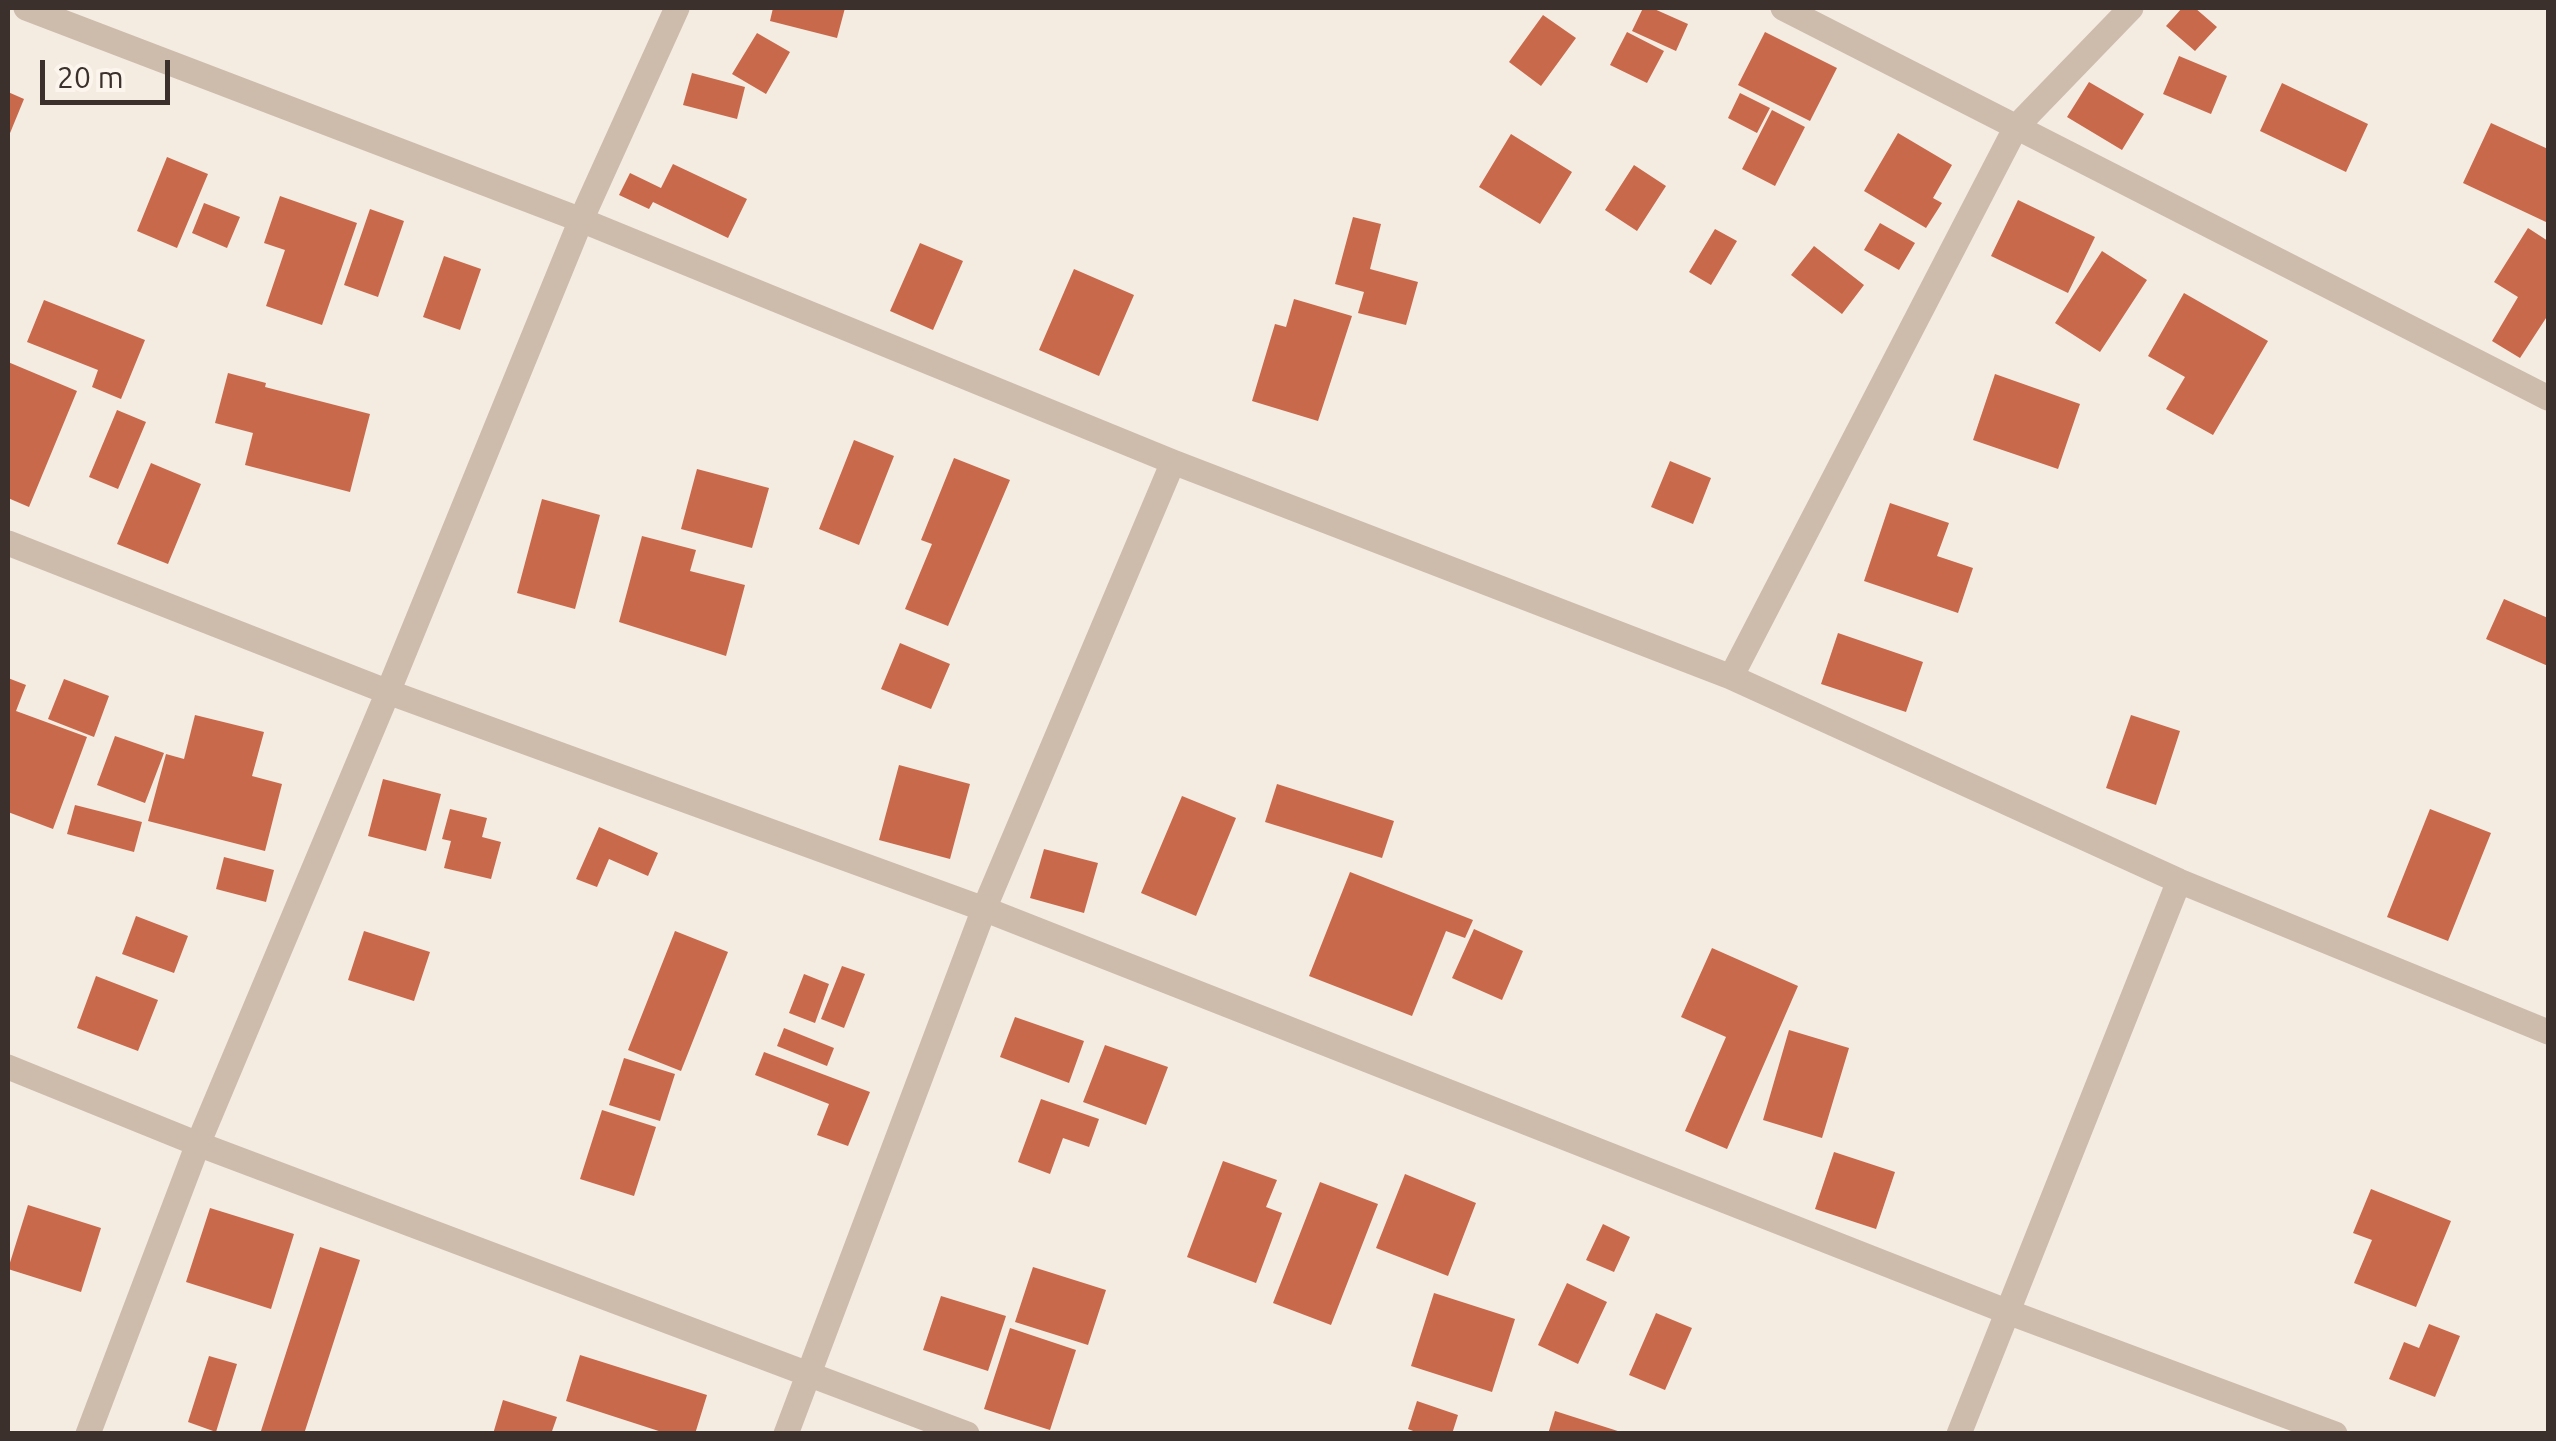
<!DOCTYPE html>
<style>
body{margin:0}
#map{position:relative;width:2556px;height:1441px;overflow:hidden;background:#f4ebe1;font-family:Ubuntu,sans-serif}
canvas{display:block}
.frame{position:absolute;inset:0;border:10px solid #3b302b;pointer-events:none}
.scale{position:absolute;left:40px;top:60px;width:130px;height:45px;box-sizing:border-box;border:5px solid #3b302b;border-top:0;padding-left:12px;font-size:30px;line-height:35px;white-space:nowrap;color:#3b302b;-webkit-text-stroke:8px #fbf5ee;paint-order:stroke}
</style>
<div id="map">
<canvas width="2556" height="1441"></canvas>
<div class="frame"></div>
<div class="scale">20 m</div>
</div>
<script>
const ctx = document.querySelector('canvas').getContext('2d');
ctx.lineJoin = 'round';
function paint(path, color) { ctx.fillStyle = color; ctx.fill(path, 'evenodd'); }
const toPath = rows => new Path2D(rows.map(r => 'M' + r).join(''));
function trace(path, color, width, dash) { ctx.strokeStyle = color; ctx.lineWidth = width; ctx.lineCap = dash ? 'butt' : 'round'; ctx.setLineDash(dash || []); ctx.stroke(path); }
paint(toPath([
 [773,8,845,8,837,38,770,21],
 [1643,8,1652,8,1688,24,1676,51,1632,31],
 [2182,8,2195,8,2217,27,2195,51,2166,26],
 [1543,15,1576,38,1541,86,1509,62],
 [1627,32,1664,51,1647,83,1610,65],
 [1765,32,1837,68,1810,121,1738,85],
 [757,33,790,52,766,94,732,74],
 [2179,56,2227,76,2211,114,2163,94],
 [692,73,745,87,737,119,683,105],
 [2089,82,2144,114,2122,150,2067,117],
 [2282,83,2368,124,2346,172,2260,131],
 [8,92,24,99,8,138],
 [1740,93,1770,108,1757,133,1728,118],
 [1772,110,1805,127,1775,186,1742,169],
 [2491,123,2548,149,2546,222,2463,183],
 [1898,133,1952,165,1933,198,1942,203,1926,228,1864,191],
 [1511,134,1572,172,1540,224,1479,187],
 [167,157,208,174,177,248,137,231],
 [673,164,747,199,728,238,653,202,649,209,619,195,630,173,661,188],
 [1634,165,1666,186,1637,231,1605,210],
 [280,196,357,223,322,325,266,306,285,250,264,243],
 [2018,200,2095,237,2068,293,1991,256],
 [204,203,240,217,227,248,192,233],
 [370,209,404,221,378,297,344,285],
 [1353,217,1381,224,1370,269,1418,282,1406,325,1358,313,1364,292,1335,284],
 [1880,223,1915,243,1899,270,1864,250],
 [2528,228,2548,241,2548,315,2520,358,2492,341,2518,297,2494,282],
 [1715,229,1737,241,1711,285,1689,272],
 [920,243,963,261,933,330,890,311],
 [1814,246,1864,285,1842,314,1791,275],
 [2102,251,2147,280,2100,352,2055,323],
 [444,256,481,269,460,330,423,317],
 [1074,269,1134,295,1099,376,1039,350],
 [2184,293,2268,341,2213,435,2166,409,2185,377,2148,356],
 [1294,299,1352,316,1318,421,1252,401,1275,324,1286,327],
 [44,300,145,340,121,399,92,387,98,370,27,342],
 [8,362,77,391,29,507,8,498],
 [228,373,266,383,265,387,370,414,350,492,245,465,253,433,215,423],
 [1995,374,2080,404,2058,469,1973,440],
 [117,410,146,422,118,489,89,477],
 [854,440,894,456,859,545,819,529],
 [954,458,1010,480,948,626,905,609,932,544,921,540],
 [1670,461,1711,478,1693,524,1651,507],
 [151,463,201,484,168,564,117,544],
 [697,469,769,488,752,548,681,529],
 [542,499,600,515,575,609,517,593],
 [1890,503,1949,523,1937,556,1973,568,1958,613,1864,581],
 [642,536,696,550,690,571,745,585,726,656,619,622],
 [2504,599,2548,618,2548,666,2486,639],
 [1838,633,1923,662,1906,712,1821,684],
 [900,643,950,664,931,709,881,689],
 [8,678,26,685,16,711,87,737,53,829,8,812],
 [64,679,109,696,94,737,48,719],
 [195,715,264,732,252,776,282,784,265,851,148,821,166,754,184,759],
 [2131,715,2180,731,2156,805,2106,788],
 [115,736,164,753,145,803,97,785],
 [899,765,970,784,950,859,879,840],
 [383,779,441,794,426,851,368,836],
 [1277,784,1394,821,1382,858,1265,822],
 [1182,796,1236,818,1196,916,1141,893],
 [75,805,142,822,134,852,67,834],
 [450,809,487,818,482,837,501,842,491,879,444,868,451,841,442,839],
 [2430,809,2491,833,2448,941,2387,917],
 [599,827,658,853,648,876,609,859,597,887,576,879],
 [1044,849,1098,863,1084,913,1030,898],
 [224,857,274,870,266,902,216,889],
 [1350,872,1473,920,1465,938,1446,931,1412,1016,1309,976],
 [136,916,188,936,174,973,122,954],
 [1474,929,1523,951,1502,1000,1452,978],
 [364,931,430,952,414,1001,348,980],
 [675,931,728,952,681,1071,628,1050],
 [1712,948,1798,986,1727,1149,1685,1131,1726,1037,1681,1017],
 [842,966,865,974,844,1028,821,1019],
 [804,974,829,984,815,1023,789,1013],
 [96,976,158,1000,138,1051,77,1028],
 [1015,1017,1084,1041,1069,1083,1000,1057],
 [784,1028,834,1048,827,1066,777,1046],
 [1789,1030,1849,1048,1822,1138,1763,1120],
 [1105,1045,1168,1067,1146,1125,1083,1102],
 [764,1052,870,1092,848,1146,817,1135,829,1104,755,1075],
 [624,1058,675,1074,660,1121,609,1105],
 [1041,1099,1099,1119,1089,1147,1063,1138,1050,1174,1018,1162],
 [602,1110,656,1127,634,1196,580,1179],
 [1834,1152,1895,1172,1876,1229,1815,1209],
 [1223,1161,1277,1180,1266,1207,1282,1213,1256,1283,1187,1257],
 [1405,1174,1476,1203,1448,1276,1376,1248],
 [1320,1182,1378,1204,1331,1325,1273,1303],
 [2371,1189,2451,1221,2416,1307,2354,1283,2372,1240,2353,1233],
 [28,1205,101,1228,81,1292,8,1269],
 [210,1208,294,1234,271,1309,186,1282],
 [1603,1224,1630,1237,1614,1272,1586,1260],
 [320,1247,360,1260,304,1434,260,1434],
 [1033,1267,1106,1290,1088,1345,1015,1322],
 [1567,1283,1607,1302,1578,1364,1538,1345],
 [1434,1293,1515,1319,1492,1392,1411,1366],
 [941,1296,1006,1316,988,1371,923,1350],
 [1656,1313,1692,1328,1665,1390,1629,1375],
 [2429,1324,2460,1336,2435,1397,2389,1379,2404,1342,2419,1348],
 [1010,1328,1076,1350,1050,1430,984,1409],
 [580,1355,707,1395,695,1434,668,1434,566,1401],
 [209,1356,237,1364,216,1432,188,1422],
 [503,1400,557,1417,551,1434,493,1434],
 [1417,1401,1458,1415,1452,1434,1421,1434,1408,1429],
 [1555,1411,1624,1433,1624,1434,1548,1434]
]), '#c8694b');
trace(toPath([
 [26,8,581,220,1173,462,1731,677,2179,881,2548,1032],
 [1783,8,2548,398],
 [8,543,388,692,984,909,2008,1312,2335,1434],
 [1731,677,2016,127,2131,8],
 [8,1067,198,1144,967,1434],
 [88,1434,198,1144,388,692,581,220,677,8],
 [786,1434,984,909,1173,462],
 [1959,1434,2179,881]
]), '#cdbbac', 25);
</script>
